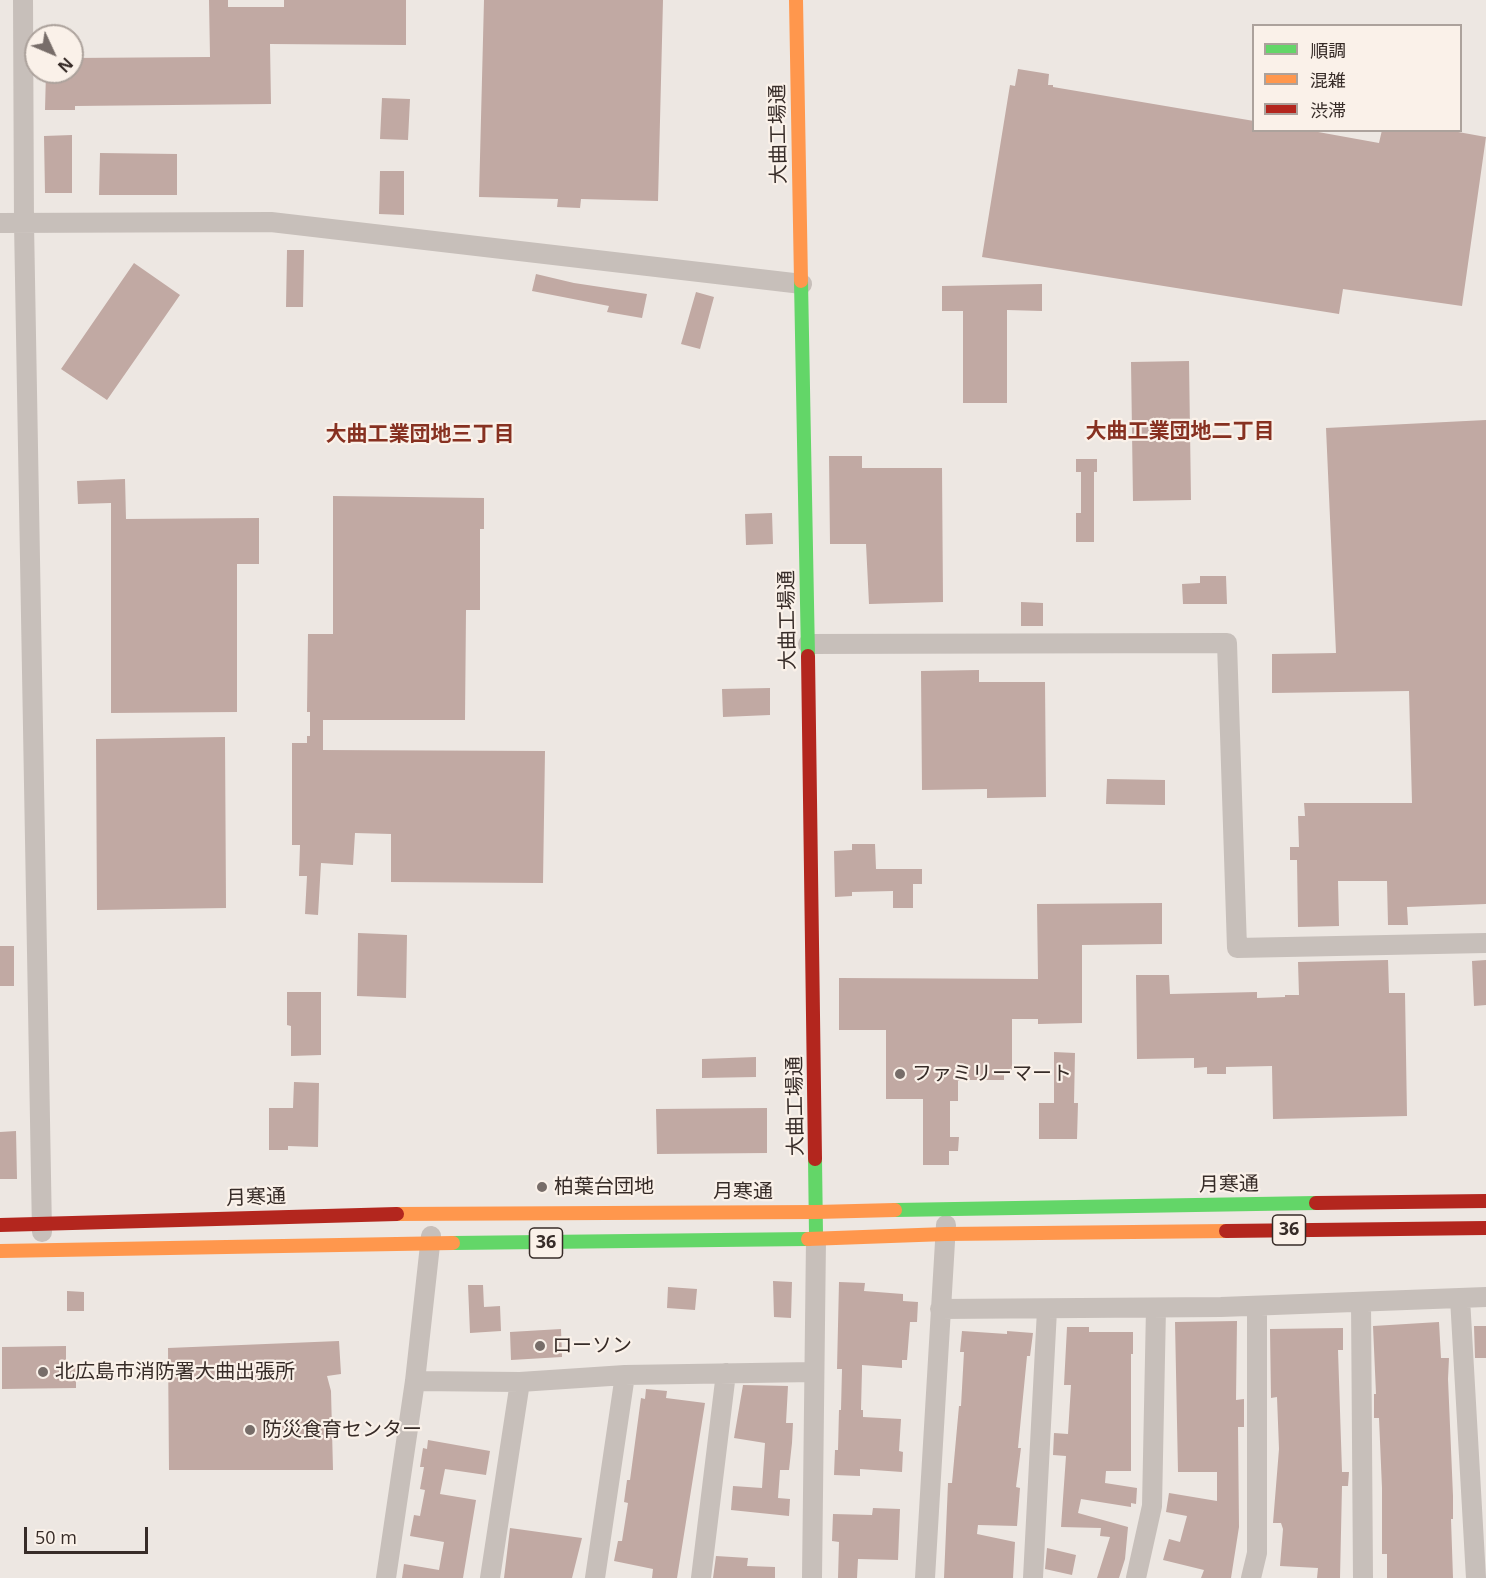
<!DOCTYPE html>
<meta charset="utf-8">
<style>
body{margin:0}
#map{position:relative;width:1486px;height:1578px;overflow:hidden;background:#ede7e2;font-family:"Open Sans","Noto Sans JP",sans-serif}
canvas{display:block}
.legend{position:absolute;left:1252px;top:24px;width:210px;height:108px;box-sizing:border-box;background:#faf1e9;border:2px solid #aca29c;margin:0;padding:8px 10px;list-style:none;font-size:18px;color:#372c28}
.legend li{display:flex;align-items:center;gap:12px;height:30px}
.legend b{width:30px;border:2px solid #aca29c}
.north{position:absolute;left:24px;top:24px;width:60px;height:60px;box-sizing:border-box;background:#faf1e9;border:2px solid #aca29c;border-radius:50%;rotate:134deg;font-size:16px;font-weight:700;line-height:24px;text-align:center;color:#372c28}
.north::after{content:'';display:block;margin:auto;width:21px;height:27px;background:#776d69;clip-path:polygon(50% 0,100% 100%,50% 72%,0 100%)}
.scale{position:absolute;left:24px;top:1527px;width:124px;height:27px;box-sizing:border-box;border:3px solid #372c28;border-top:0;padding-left:8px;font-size:18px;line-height:21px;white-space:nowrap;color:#372c28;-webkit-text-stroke:4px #faf1e9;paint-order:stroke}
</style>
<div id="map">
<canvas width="1486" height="1578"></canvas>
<ul class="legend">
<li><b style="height:8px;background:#63d668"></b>順調</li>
<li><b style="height:8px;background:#ff974d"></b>混雑</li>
<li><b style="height:8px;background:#b3261e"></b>渋滞</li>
</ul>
<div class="north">N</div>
<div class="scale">50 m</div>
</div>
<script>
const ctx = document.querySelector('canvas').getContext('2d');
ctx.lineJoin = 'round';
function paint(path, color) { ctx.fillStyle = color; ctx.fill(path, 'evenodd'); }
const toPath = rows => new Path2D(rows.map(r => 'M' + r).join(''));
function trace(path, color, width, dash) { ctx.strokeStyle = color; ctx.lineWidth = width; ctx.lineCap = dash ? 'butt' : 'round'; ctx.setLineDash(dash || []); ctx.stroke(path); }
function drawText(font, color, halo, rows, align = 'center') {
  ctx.font = font + ' "Open Sans","Noto Sans JP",sans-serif'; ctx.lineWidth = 4.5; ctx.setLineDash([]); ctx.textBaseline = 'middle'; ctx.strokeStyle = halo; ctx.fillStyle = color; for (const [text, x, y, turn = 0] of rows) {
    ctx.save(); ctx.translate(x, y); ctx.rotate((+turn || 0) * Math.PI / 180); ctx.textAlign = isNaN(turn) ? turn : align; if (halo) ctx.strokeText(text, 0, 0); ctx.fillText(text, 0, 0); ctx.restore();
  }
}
paint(toPath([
 [209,0,228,0,228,7,284,7,284,0,406,0,406,45,270,44,271,104,75,106,75,110,45,110,46,72,72,72,72,58,210,57],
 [484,0,663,0,658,201,581,199,580,208,557,207,558,199,479,197],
 [1018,69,1049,74,1048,85,1053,85,1053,87,1254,121,1254,130,1307,130,1379,143,1382,130,1447,130,1486,137,1462,306,1343,289,1339,314,982,257,1010,85,1015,86],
 [382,98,410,99,408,140,380,139],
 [72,135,72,193,45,193,44,136],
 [100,153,177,154,177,195,99,195],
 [380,171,404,171,404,215,379,214],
 [287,250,304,250,303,307,286,307],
 [134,263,180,295,107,400,61,369],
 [536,274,574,283,647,294,642,318,607,312,609,306,532,291],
 [1042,284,1042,311,1007,310,1007,403,963,403,963,311,942,311,942,286],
 [696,292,714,297,700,349,681,344],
 [1189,361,1191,500,1133,501,1131,362],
 [1486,420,1486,904,1407,907,1408,925,1388,925,1387,881,1338,881,1339,926,1298,927,1297,860,1290,860,1290,847,1299,847,1298,816,1305,816,1304,803,1412,803,1409,691,1272,693,1272,654,1336,653,1326,428],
 [829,456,862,456,862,468,942,468,943,602,869,604,866,544,830,544],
 [1076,459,1097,459,1097,472,1094,472,1094,542,1076,542,1076,513,1081,513,1081,472,1076,472],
 [125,479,126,519,259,518,259,564,237,564,237,712,111,713,111,503,78,504,77,481],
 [333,496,484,498,484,529,480,529,480,610,466,610,465,720,323,720,323,750,545,751,543,883,391,882,391,834,355,833,353,865,321,863,318,915,305,914,307,876,299,876,300,845,292,845,292,743,307,743,307,736,310,736,310,712,307,712,308,634,333,634],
 [772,513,773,544,746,545,745,514],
 [1200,576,1226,576,1227,604,1183,604,1182,584,1200,583],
 [1021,602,1043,603,1043,626,1021,626],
 [979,670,979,682,1045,682,1046,797,987,798,987,789,922,790,921,671],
 [770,688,770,715,723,717,722,689],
 [225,737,226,908,97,910,96,739],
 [1107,779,1165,780,1165,805,1106,804],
 [852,844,875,844,876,869,922,869,922,884,913,884,913,908,893,908,893,891,852,892,852,896,835,897,834,851,852,850],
 [1162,903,1162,944,1082,945,1082,1023,1038,1024,1038,1019,1012,1019,1012,1072,1004,1072,1004,1080,960,1080,958,1081,958,1101,950,1101,950,1137,959,1137,958,1151,949,1151,949,1165,923,1165,923,1099,886,1099,886,1030,839,1030,839,978,1038,979,1037,904],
 [358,933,407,935,406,998,357,996],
 [0,946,14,946,14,986,0,986],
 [1388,960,1389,993,1405,993,1407,1116,1273,1119,1272,1066,1226,1067,1226,1074,1207,1074,1207,1067,1194,1068,1194,1058,1137,1059,1136,975,1169,975,1170,994,1257,992,1257,998,1285,997,1285,995,1299,995,1298,962],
 [1486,960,1486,1005,1474,1006,1472,961],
 [287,992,321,992,321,1055,291,1056,291,1026,287,1025],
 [1054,1052,1075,1053,1074,1103,1078,1103,1077,1139,1039,1139,1039,1103,1054,1103],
 [756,1057,756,1077,702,1078,702,1059],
 [294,1082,319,1083,318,1147,288,1146,288,1150,269,1150,269,1108,293,1108],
 [767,1108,767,1153,657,1154,656,1109],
 [16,1131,17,1179,0,1179,0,1132],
 [773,1281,792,1282,791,1318,774,1317],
 [839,1282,865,1283,864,1291,903,1294,903,1301,918,1302,917,1322,910,1322,907,1360,902,1360,902,1368,862,1365,862,1370,861,1410,863,1410,863,1417,901,1419,899,1451,903,1452,902,1472,860,1469,860,1476,834,1475,835,1450,838,1450,839,1410,841,1410,842,1369,837,1369],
 [468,1285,483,1285,484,1307,500,1306,501,1331,470,1333],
 [668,1287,697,1289,695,1310,667,1308],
 [67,1291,84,1292,84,1311,67,1311],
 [1237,1321,1236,1400,1244,1399,1244,1427,1238,1427,1239,1527,1231,1578,1201,1578,1204,1570,1163,1560,1169,1539,1180,1542,1187,1516,1166,1512,1169,1493,1217,1501,1217,1472,1178,1472,1175,1322],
 [1439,1322,1441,1358,1449,1358,1448,1379,1453,1496,1453,1519,1451,1519,1453,1578,1387,1578,1387,1554,1382,1554,1382,1488,1379,1418,1374,1418,1374,1394,1376,1394,1373,1326],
 [1474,1326,1486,1326,1486,1358,1475,1358],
 [1067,1327,1089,1327,1089,1332,1133,1332,1133,1354,1131,1354,1131,1471,1106,1471,1105,1483,1137,1488,1136,1504,1131,1503,1131,1507,1081,1499,1078,1513,1128,1527,1125,1559,1119,1578,1097,1578,1110,1537,1100,1536,1101,1528,1061,1527,1066,1456,1053,1455,1054,1433,1068,1434,1071,1385,1064,1385],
 [1343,1328,1343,1350,1338,1350,1342,1472,1349,1472,1348,1486,1342,1486,1340,1578,1317,1578,1318,1568,1280,1566,1283,1529,1281,1523,1273,1523,1279,1449,1277,1397,1271,1398,1270,1329],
 [561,1329,562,1357,511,1360,510,1332],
 [962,1331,1007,1334,1007,1331,1033,1333,1030,1356,1027,1356,1018,1448,1021,1448,1016,1487,1020,1488,1017,1526,978,1525,977,1534,1015,1542,1013,1578,944,1578,948,1483,952,1483,959,1406,961,1406,964,1352,960,1352],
 [339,1341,341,1374,327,1376,331,1391,333,1470,169,1470,168,1348],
 [66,1346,66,1365,83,1365,83,1378,76,1378,76,1388,2,1389,2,1347],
 [743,1385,788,1386,786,1423,793,1423,792,1443,789,1470,780,1470,778,1498,790,1499,789,1516,731,1510,733,1486,762,1488,765,1443,734,1438],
 [646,1389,667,1391,666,1398,705,1403,677,1578,652,1578,653,1569,614,1561,618,1541,622,1541,628,1503,624,1502,627,1480,630,1480,641,1398,645,1399],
 [428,1440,490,1451,486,1475,445,1469,440,1494,476,1500,463,1578,402,1578,404,1564,439,1570,444,1542,410,1536,414,1515,420,1516,425,1490,420,1489,424,1467,420,1467,423,1448,427,1449],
 [873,1508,900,1509,898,1560,858,1559,857,1578,838,1578,839,1542,832,1541,833,1514,872,1515],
 [510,1528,582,1538,572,1578,504,1578],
 [1047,1548,1076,1555,1072,1575,1045,1569],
 [716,1556,748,1558,747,1566,775,1567,775,1578,713,1578]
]), '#c1a9a3');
trace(toPath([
 [23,0,24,223,42,1232],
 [0,223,271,222,802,284],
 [808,644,1227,643,1237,948,1486,943],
 [1460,1298,1476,1578],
 [1361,1302,1363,1578],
 [940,1309,1221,1307,1486,1297],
 [415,1381,520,1382,625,1375,814,1372],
 [386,1578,415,1381,431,1236],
 [490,1578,520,1382],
 [595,1578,625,1375],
 [701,1578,726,1373],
 [812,1578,816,1239],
 [925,1578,946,1225],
 [1033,1578,1047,1310],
 [1136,1578,1152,1506,1156,1308],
 [1251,1578,1257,1553,1257,1306]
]), '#c7bfba', 20);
trace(toPath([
 [801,281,808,656],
 [815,1159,816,1234],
 [895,1210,1316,1203],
 [453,1243,808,1239]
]), '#63d668', 14);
trace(toPath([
 [796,0,801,281],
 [397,1214,816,1212,895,1210],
 [808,1239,946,1234,1226,1231],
 [0,1251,453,1243]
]), '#ff974d', 14);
trace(toPath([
 [808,656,815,1159],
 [1316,1203,1486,1201],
 [0,1225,397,1214],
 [1226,1231,1486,1228]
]), '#b3261e', 14);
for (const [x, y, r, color] of [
 [900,1074,6,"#776d69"],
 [542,1187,6,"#776d69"],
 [540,1346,6,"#776d69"],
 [43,1372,6,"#776d69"],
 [250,1430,6,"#776d69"]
]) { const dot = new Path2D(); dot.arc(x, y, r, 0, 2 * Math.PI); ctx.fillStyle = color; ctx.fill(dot); trace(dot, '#faf1e9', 2); }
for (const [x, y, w] of [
 [1289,1230,33],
 [546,1243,33]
]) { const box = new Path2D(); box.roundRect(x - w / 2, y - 15, w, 30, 4.5); ctx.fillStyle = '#faf1e9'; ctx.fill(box); trace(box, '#372c28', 1.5); }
drawText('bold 18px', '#372c28', null, [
 ["36",1289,1230],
 ["36",546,1243]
]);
drawText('20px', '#372c28', '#faf1e9', [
 ["大曲工場通",779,134,-91],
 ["大曲工場通",788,620,-91],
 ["大曲工場通",796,1106,-91],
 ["月寒通",1229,1185,-1],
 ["月寒通",743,1192],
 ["月寒通",256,1198,-2]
]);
drawText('20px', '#372c28', '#faf1e9', [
 ["ファミリーマート",912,1074],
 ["柏葉台団地",554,1187],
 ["ローソン",552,1346],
 ["北広島市消防署大曲出張所",55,1372],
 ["防災食育センター",262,1430]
], 'left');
drawText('bold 21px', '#873121', '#faf1e9', [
 ["大曲工業団地二丁目",1180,432],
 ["大曲工業団地三丁目",420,435]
]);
</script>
